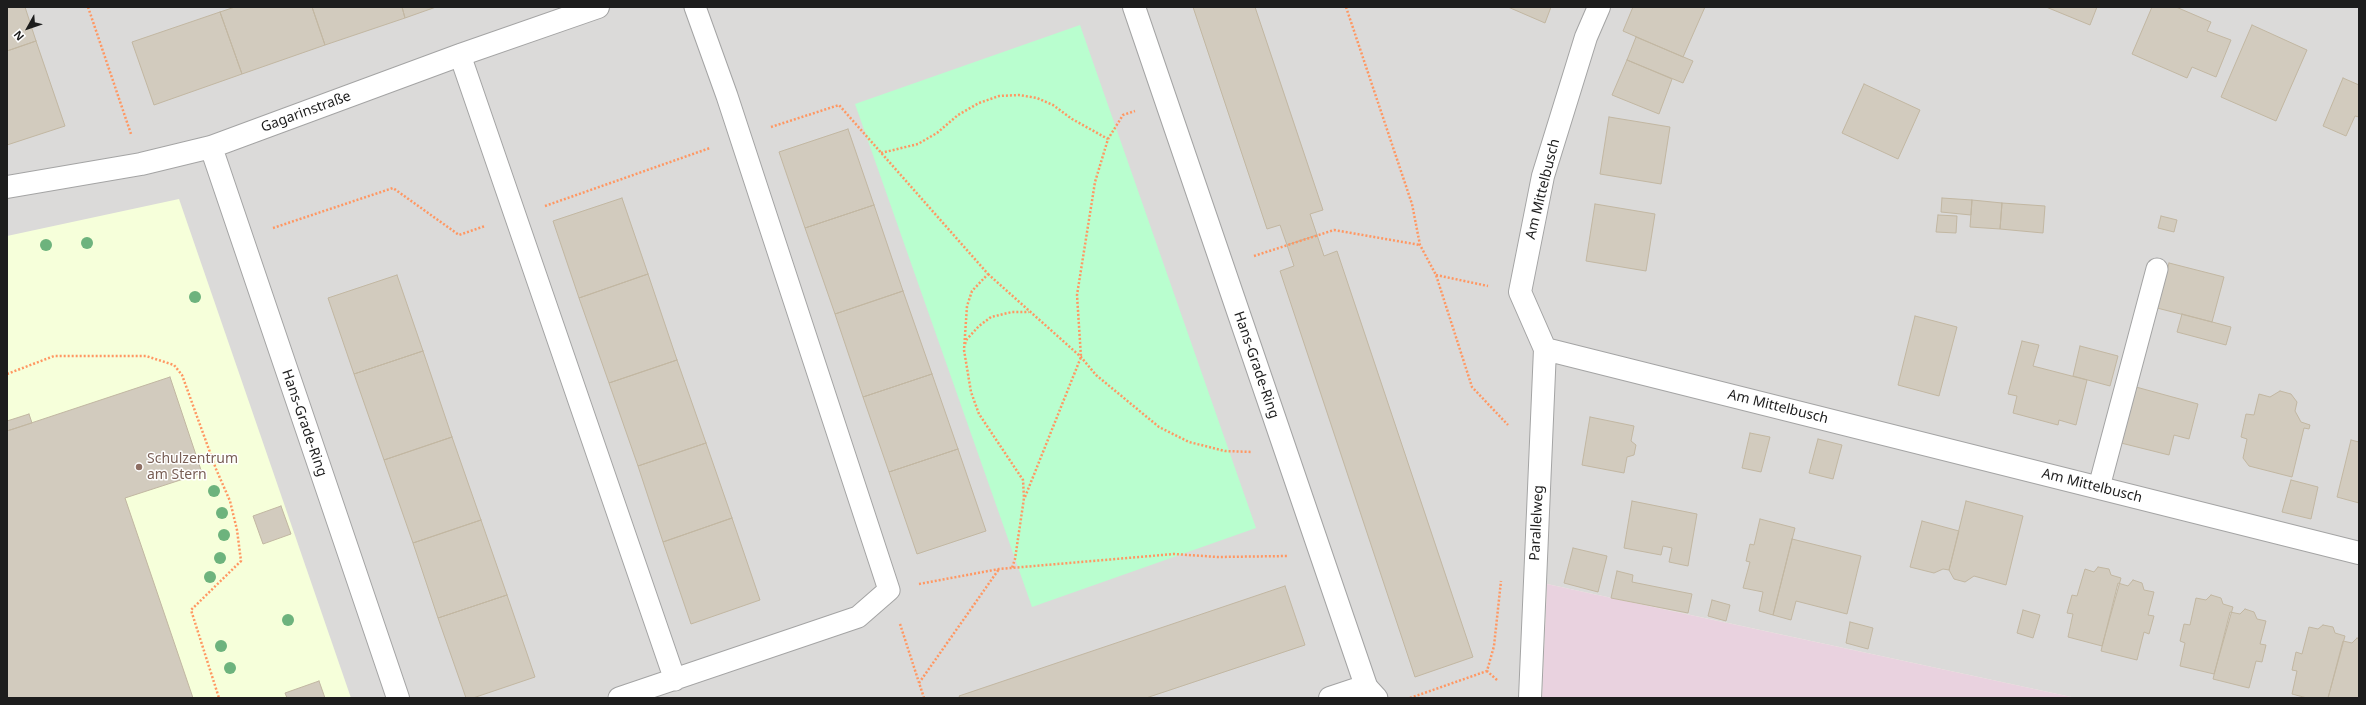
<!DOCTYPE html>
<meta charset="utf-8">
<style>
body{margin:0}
#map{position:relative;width:2366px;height:705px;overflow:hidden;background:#efeee1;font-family:"Noto Sans",sans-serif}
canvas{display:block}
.frame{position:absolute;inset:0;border:8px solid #1d1d1d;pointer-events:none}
.north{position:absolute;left:8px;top:8px;width:40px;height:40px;-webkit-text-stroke:3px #fff;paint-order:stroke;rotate:230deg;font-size:11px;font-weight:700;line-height:16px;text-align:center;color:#1d1d1d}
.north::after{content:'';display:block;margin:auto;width:14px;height:18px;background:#1d1d1d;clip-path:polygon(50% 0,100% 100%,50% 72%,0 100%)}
</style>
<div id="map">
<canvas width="2366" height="705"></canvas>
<div class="frame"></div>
<div class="north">N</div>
</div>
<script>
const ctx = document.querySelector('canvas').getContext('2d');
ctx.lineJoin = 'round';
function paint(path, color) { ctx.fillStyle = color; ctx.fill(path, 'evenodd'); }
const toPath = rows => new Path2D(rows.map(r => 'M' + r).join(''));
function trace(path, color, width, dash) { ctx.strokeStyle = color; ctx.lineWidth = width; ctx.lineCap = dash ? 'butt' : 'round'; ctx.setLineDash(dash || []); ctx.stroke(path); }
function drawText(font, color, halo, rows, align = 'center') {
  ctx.font = font + ' "Noto Sans",sans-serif'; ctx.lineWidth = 3; ctx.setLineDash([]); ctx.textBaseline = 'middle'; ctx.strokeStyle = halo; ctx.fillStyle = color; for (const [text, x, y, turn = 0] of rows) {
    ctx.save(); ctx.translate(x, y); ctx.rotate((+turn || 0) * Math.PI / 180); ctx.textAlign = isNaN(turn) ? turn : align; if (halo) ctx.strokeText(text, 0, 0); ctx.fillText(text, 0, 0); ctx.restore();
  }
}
paint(toPath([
 [7,7,2359,7,2359,698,2076,698,1547,584,1542,698,7,698]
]), '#dbdad9');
paint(toPath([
 [1547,584,1709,619,2076,698,1542,698]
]), '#e9d2df');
paint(toPath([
 [179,199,351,698,7,698,7,236]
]), '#f6ffda');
paint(toPath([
 [1080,25,1256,528,1032,607,855,104]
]), '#b9fecf');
const building = toPath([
 [7,7,25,7,36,41,7,51,7,7],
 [235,7,312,7,325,45,242,74,220,12,235,7],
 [312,7,402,7,405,18,325,45,312,7],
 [402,7,436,7,405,18,402,7],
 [1193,7,1255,7,1323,210,1310,214,1317,235,1287,245,1280,225,1267,229,1193,7],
 [1508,7,1551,7,1545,23,1508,7],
 [1633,7,1705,7,1683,57,1623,31,1633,7],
 [2046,7,2097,7,2090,25,2046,7],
 [2152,7,2176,7,2211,22,2207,31,2231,40,2216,77,2192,67,2187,78,2132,54,2152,7],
 [220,12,242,74,154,105,132,42,220,12],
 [2252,25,2307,50,2276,121,2221,97,2252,25],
 [1636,37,1693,61,1683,83,1627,60,1636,37],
 [36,41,65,126,7,145,7,51,36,41],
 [1627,60,1672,79,1659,114,1612,95,1627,60],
 [2343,78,2359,85,2359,117,2355,116,2346,136,2323,126,2343,78],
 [1864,84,1920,110,1898,159,1842,133,1864,84],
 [1609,117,1670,127,1661,184,1600,174,1609,117],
 [848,129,874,205,805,228,779,152,848,129],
 [622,198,648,274,579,298,553,221,622,198],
 [1942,198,1972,200,1971,215,1941,212,1942,198],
 [1972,200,2002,203,2000,229,1970,227,1972,200],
 [2002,203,2045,206,2043,233,2000,229,2002,203],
 [1595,204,1655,214,1646,271,1586,261,1595,204],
 [874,205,903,291,835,314,805,228,874,205],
 [1938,215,1957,216,1956,233,1936,232,1938,215],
 [2161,216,2177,220,2174,232,2158,228,2161,216],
 [1317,235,1324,256,1337,251,1473,657,1415,677,1280,271,1294,266,1287,245,1317,235],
 [2169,263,2224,277,2212,322,2157,308,2169,263],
 [648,274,677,360,609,383,579,298,648,274],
 [397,275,423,351,354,374,328,298,397,275],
 [903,291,932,374,863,397,835,314,903,291],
 [2182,314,2231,327,2226,345,2177,332,2182,314],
 [1915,316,1957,327,1939,396,1898,385,1915,316],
 [2022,341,2039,345,2033,366,2087,380,2076,425,2059,420,2058,425,2013,413,2017,396,2008,394,2022,341],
 [2080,346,2118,356,2110,386,2073,376,2080,346],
 [423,351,452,437,384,460,354,374,423,351],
 [677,360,706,443,638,466,609,383,677,360],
 [932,374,958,449,889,472,863,397,932,374],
 [170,377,202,473,125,498,193,698,7,698,7,431,170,377],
 [2136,387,2198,404,2189,439,2174,435,2169,455,2121,443,2136,387],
 [2280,391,2291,394,2297,402,2295,411,2301,422,2310,425,2309,429,2304,428,2292,477,2249,466,2243,458,2247,439,2241,437,2246,414,2254,415,2259,394,2270,397,2280,391],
 [29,414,32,423,7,431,7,421,29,414],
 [1590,417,1634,426,1631,441,1636,445,1634,455,1627,457,1624,473,1582,465,1590,417],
 [1750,433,1770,437,1761,472,1742,468,1750,433],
 [452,437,481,520,413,543,384,460,452,437],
 [1818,439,1842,445,1833,479,1809,473,1818,439],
 [2351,440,2359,442,2359,503,2337,497,2351,440],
 [706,443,732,518,663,542,638,466,706,443],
 [958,449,986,531,917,554,889,472,958,449],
 [2291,480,2318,487,2311,519,2282,512,2291,480],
 [1632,501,1697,514,1688,566,1669,562,1672,548,1663,546,1661,555,1624,548,1632,501],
 [1966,501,2023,516,2006,585,1974,576,1965,582,1954,579,1949,570,1966,501],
 [281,506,291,534,263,544,253,516,281,506],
 [732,518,760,600,691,624,663,542,732,518],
 [1760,519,1795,528,1773,615,1759,611,1763,592,1743,588,1750,562,1746,561,1750,544,1754,545,1760,519],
 [481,520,507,595,438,618,413,543,481,520],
 [1922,521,1959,531,1949,570,1943,569,1934,573,1910,567,1922,521],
 [1792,539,1861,556,1847,614,1796,601,1791,620,1773,615,1792,539],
 [1573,548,1607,556,1598,592,1564,583,1573,548],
 [2098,567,2109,569,2111,575,2121,578,2102,646,2068,637,2073,614,2067,613,2072,595,2077,596,2085,569,2094,572,2098,567],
 [1617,571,1633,575,1632,582,1692,594,1688,613,1611,598,1617,571],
 [2133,580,2142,583,2144,590,2154,592,2148,615,2154,616,2149,634,2144,632,2137,660,2101,651,2118,583,2128,586,2133,580],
 [1285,586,1305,645,1146,698,960,698,959,696,1285,586],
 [507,595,535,677,473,698,466,698,438,618,507,595],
 [2211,595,2221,598,2223,604,2233,607,2214,674,2180,666,2185,643,2180,641,2184,624,2190,625,2196,598,2206,600,2211,595],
 [1712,600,1730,605,1726,621,1708,616,1712,600],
 [2245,609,2254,612,2257,619,2266,621,2260,644,2266,645,2262,662,2256,661,2249,688,2213,679,2230,612,2240,614,2245,609],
 [2023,610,2040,615,2033,638,2017,633,2023,610],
 [1850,622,1873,628,1868,649,1846,643,1850,622],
 [2323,625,2333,627,2335,633,2345,636,2328,698,2307,698,2292,694,2297,671,2292,670,2296,652,2302,654,2309,627,2318,629,2323,625],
 [2357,638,2359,639,2359,698,2328,698,2343,641,2352,643,2357,638],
 [319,681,325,698,287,698,285,693,319,681]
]);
paint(building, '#d2cbbe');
trace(building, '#c2b7a2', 1);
const service = toPath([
 [460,55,675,680],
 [2099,487,2157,269],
 [1366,686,1377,698],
 [619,698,858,617,889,590,727,96,695,7]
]);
const minor = toPath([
 [1134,7,1366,686,1330,698],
 [1599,7,1586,37,1543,176,1520,292,1545,349,2359,553],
 [211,147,398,698],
 [7,187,141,164,211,147,460,55,598,7],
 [1530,698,1545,349]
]);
trace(service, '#a4a4a4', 23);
trace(minor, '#a4a4a4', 24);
trace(toPath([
 [88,7,131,134],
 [1346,7,1412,204,1420,245,1436,275,1472,387,1508,425],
 [771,127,839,105,988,274,972,291,967,306,964,350,971,392,979,414,1023,480,1024,498,1015,559,1012,568],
 [881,153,918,144,937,133,958,115,979,103,999,96,1019,95,1037,98,1053,105,1072,119,1108,139],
 [545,206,710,148],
 [273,228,393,188,459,235,485,226],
 [1254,256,1334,230,1420,245],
 [988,274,1081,357,1096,375,1159,427,1189,442,1225,451,1252,452],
 [1436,275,1488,286],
 [965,344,967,339,979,326,991,317,1012,312,1029,312],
 [7,374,54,356,146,356,174,365,182,375,216,469,230,501,237,530,241,561,191,610,219,698],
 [1025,497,1081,357,1077,295,1095,182,1108,139,1123,115,1135,111],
 [919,584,999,569,1174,554,1218,557,1288,556],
 [900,624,924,698],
 [1497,680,1487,671,1494,646,1501,581],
 [919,683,999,569],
 [1410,698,1487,671]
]), '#ff9762', 2.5, [2, 2]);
trace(service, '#fff', 21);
trace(minor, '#fff', 22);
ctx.fillStyle = '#6db37d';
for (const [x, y] of [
 [87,243],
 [46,245],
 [195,297],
 [214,491],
 [222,513],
 [224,535],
 [220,558],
 [210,577],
 [288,620],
 [221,646],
 [230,668]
]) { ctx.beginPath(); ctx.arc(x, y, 6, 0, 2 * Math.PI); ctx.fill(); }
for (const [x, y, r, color] of [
 [139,467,4,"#8d6e63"]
]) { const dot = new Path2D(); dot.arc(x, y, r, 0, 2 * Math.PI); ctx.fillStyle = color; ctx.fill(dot); trace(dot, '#fff', 1.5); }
drawText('14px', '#1d1d1d', '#fff', [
 ["Gagarinstraße",306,112,-20],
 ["Am Mittelbusch",1543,189,-76],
 ["Hans-Grade-Ring",1256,365,71],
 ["Am Mittelbusch",1778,407,14],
 ["Hans-Grade-Ring",304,423,71],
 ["Am Mittelbusch",2092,486,14],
 ["Parallelweg",1537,523,-87]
]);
drawText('14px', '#785e54', '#fff', [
 ["Schulzentrum",147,459],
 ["am Stern",147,475]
], 'left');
</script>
